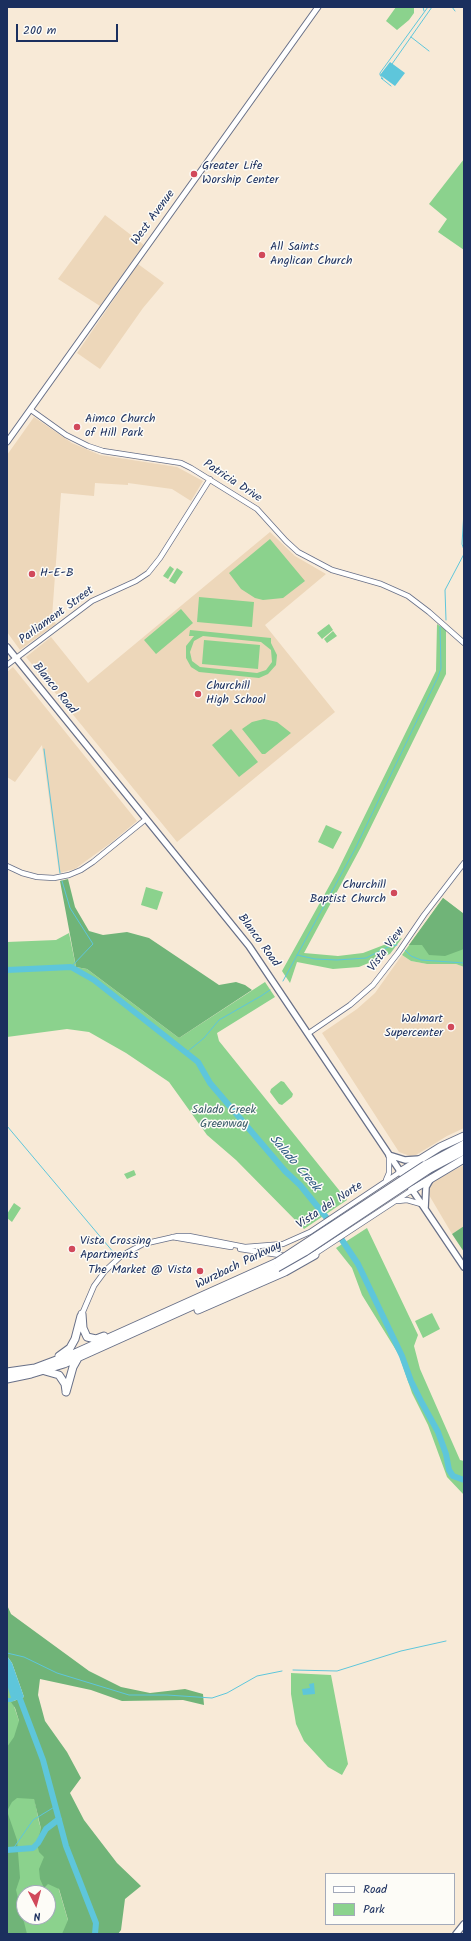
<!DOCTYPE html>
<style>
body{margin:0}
#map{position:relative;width:471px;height:1941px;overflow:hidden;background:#f8ead7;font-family:Kalam,sans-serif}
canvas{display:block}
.frame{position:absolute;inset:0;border:8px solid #1b2f5e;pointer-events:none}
.legend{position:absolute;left:325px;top:1873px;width:130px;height:52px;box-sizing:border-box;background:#fdfcf7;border:1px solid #a3aaba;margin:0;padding:5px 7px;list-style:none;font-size:12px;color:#1b2f5e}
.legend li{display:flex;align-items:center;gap:8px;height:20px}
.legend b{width:20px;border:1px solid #a3aaba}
.north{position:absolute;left:16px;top:1885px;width:40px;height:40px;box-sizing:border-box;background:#fdfcf7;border:1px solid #a3aaba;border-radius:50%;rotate:174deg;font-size:11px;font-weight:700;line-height:16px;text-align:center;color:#1b2f5e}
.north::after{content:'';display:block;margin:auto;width:14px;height:18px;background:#d1495b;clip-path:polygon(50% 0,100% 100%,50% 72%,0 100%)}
.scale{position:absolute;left:16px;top:24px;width:102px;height:18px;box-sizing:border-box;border:2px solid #1b2f5e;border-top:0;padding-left:5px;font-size:12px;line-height:14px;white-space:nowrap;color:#1b2f5e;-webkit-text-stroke:3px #fdfcf7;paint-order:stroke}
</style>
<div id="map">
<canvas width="471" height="1941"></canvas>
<div class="frame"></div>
<ul class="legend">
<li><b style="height:5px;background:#fff"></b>Road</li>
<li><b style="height:11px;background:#8bd28d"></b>Park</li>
</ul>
<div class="north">N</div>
<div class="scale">200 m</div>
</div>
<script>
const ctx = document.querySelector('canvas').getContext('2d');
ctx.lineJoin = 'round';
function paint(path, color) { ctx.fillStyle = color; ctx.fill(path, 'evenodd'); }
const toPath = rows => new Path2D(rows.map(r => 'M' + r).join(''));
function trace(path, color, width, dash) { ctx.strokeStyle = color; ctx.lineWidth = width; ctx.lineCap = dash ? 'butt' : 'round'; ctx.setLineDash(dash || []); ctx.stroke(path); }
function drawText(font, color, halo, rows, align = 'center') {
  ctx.font = font + ' Kalam,sans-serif'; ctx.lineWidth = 3; ctx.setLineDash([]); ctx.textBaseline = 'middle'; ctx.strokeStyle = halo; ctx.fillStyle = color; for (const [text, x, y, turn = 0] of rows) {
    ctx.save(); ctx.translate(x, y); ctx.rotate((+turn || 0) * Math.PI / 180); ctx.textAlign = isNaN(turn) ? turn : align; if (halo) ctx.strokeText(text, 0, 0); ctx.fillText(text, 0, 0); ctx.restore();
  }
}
paint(toPath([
 [105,215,144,245,100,306,58,279],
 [138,264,164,283,143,308,100,369,77,353],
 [34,417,72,443,100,455,177,467,203,481,191,501,172,489,128,483,128,485,95,483,94,496,61,493,52,617,56,624,20,650,7,632,7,455],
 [270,532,295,556,326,574,265,625,335,712,177,842,26,657,51,637,88,683],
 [13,667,137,821,112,842,75,869,59,873,42,745,15,782,7,777,7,672],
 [402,955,411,961,427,964,456,964,464,967,464,1128,447,1136,416,1155,410,1156,399,1152,322,1033,357,1009,375,993],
 [464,1165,464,1226,452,1234,429,1195,428,1191,432,1182]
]), '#edd7ba');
paint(toPath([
 [396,7,414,7,414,13,409,20,397,30,386,21],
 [464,159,464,250,438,232,447,219,429,204],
 [270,539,305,581,283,598,263,600,255,598,241,589,229,573],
 [170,566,174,569,168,579,163,576],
 [177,568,183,572,175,584,169,581],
 [199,597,254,602,252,627,197,622],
 [181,609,193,623,156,654,144,640],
 [329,624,333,630,322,639,317,633],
 [437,624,446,630,446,674,361,847,304,953,338,956,363,953,402,938,390,954,359,967,333,969,297,962,290,983,282,971,337,872,436,671],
 [190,630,271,638,271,643,277,655,276,665,268,674,259,678,199,672,191,667,186,658,186,646,194,636,189,636],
 [203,636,261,642,271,650,272,662,266,670,257,673,200,667,192,661,190,652,194,641],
 [333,631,337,636,327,643,324,639],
 [204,640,260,645,258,669,202,664],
 [264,719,277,722,291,733,265,754,262,754,242,729,252,722],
 [231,729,258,762,239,777,212,745],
 [326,825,342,832,333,849,318,842],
 [146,887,163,892,157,910,141,905],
 [443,898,464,914,464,967,456,964,427,964,411,961,402,955],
 [69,933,76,967,87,969,179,1038,265,982,275,997,217,1033,219,1041,347,1200,304,1229,236,1160,207,1135,169,1082,126,1053,89,1032,67,1029,7,1037,7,942,56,940],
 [281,1081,284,1082,293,1094,292,1097,282,1105,279,1104,270,1092,271,1089],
 [134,1170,136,1175,127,1179,124,1174],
 [14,1203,21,1208,12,1222,7,1218,7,1214],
 [367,1228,418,1335,414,1346,420,1369,460,1460,464,1461,464,1495,447,1477,428,1425,412,1393,399,1355,362,1295,352,1268,336,1248],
 [432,1313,440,1329,423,1338,415,1321],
 [7,1656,13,1703,19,1721,39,1822,72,1934,7,1934],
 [24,1893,48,1893,48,1917,24,1917],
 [291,1673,331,1675,348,1764,342,1775,328,1767,304,1741,296,1724,291,1694]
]), '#8bd28d');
paint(toPath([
 [68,879,75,907,89,931,103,935,127,932,149,938,219,985,236,982,245,985,252,990,179,1038,87,969,76,967,60,881],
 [443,898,464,914,464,949,445,956,429,955,422,945,409,945],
 [464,1226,464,1252,452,1234],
 [7,1605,11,1614,89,1671,121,1687,150,1693,185,1689,203,1694,204,1705,183,1700,122,1701,91,1690,40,1679,38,1695,45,1721,67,1752,81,1778,70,1793,84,1820,117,1863,141,1886,125,1899,121,1930,118,1934,62,1934,68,1920,59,1889,48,1884,44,1888,40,1879,39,1869,44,1857,39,1852,37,1843,41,1829,34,1799,17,1798,12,1802,7,1811,7,1747,14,1737,19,1721,15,1708,11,1702,24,1697,12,1663,7,1656],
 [7,1811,17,1840,20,1878,16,1890,27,1934,7,1934]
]), '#70b478');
paint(toPath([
 [390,62,405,73,395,86,380,75],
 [7,1656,12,1663,24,1697,11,1702,7,1702,7,1698,11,1698,7,1684],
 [314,1683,315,1694,303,1695,302,1689,310,1688,309,1684]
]), '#5ec6db');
trace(toPath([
 [423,7,424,11],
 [452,7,455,11],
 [411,37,429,51],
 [392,64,432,7],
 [391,86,381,78,383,79,380,75,380,73,428,7],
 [464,511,462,544,464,550],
 [446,620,445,590,464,554],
 [44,749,60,873],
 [62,881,70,908,93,944,71,967],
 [405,950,411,956,421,960,464,963],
 [297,955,315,959,337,960,366,958,388,947,397,945],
 [283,981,355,849,438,677,441,668,440,627],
 [187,1052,204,1038,219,1020,261,996,270,990],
 [7,1126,114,1253],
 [7,1653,24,1657,57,1673,129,1695,167,1695,212,1698,227,1693,257,1676,282,1671],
 [293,1670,337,1671,401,1651,446,1641],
 [13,1849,33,1820,56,1806]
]), '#5ec6db', 1);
trace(toPath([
 [7,970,71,967,94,980,198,1062,210,1083,285,1171,300,1185,330,1222,358,1264,402,1356,411,1381,422,1403,438,1432,446,1454,449,1470,453,1476,464,1480],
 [17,1691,43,1760,66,1846,96,1923,95,1934],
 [7,1850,33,1848,38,1843,46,1829,59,1819]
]), '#5ec6db', 6);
const tertiary = toPath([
 [31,410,66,435,88,446,103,451,181,463,191,468,257,509,286,541,298,552,332,570,381,584,408,596,429,612,464,643],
 [7,665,92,601,136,581,148,573,160,558,210,479],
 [7,866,22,873,37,877,54,878,69,875,81,870,93,862,146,819],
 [309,1033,350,1005,373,985,398,953,424,915,464,863],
 [386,1180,389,1173,389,1155],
 [398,1201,407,1200,421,1204],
 [172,1237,231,1247],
 [240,1249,286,1256],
 [313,1255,412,1190],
 [82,1314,94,1286,105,1271,121,1256,143,1244,178,1236,189,1236,245,1247,283,1244,310,1232,400,1172]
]);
const secondary = toPath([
 [7,442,318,7]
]);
const primary = toPath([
 [7,647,249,946,402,1174],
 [389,1155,405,1160,420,1159],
 [411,1188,464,1267],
 [425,1208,426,1187,430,1180],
 [456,1934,464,1924]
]);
const motorway = toPath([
 [425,1165,464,1144],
 [428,1170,464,1151],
 [400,1172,440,1147,464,1136],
 [412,1190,464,1159],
 [198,1310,285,1272,315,1255],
 [82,1314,83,1328,87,1337,96,1339,104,1336],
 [59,1356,70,1348,75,1339,81,1316],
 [45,1371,59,1375,65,1384,66,1391],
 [7,1372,35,1368,75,1353,277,1262],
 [7,1379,31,1374,64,1364,277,1268],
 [66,1392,73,1367,78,1358]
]);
trace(tertiary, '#687088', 6);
trace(secondary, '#687088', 7);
trace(primary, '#687088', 8);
trace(motorway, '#687088', 9);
trace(tertiary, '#fff', 4.5);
trace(secondary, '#fff', 5);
trace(primary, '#fff', 5.5);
trace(motorway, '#fff', 7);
const motorwayBridge = toPath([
 [277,1262,425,1165],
 [277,1268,305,1252,428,1170]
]);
trace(motorwayBridge, '#687088', 9, []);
trace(motorwayBridge, '#fff', 7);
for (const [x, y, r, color] of [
 [194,174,4,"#d1495b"],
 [262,255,4,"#d1495b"],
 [77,427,4,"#d1495b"],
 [32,574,4,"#d1495b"],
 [198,694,4,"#d1495b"],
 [394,893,4,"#d1495b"],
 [451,1027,4,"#d1495b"],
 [72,1249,4,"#d1495b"],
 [200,1271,4,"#d1495b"]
]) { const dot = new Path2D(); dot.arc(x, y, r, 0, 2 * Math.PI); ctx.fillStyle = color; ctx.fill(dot); trace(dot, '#fdfcf7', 1.5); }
drawText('12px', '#1b2f5e', '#fdfcf7', [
 ["Greater Life",202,167],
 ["Worship Center",202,181],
 ["All Saints",270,248],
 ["Anglican Church",270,262],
 ["Aimco Church",85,420],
 ["of Hill Park",85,434],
 ["H-E-B",40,574],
 ["Churchill",206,687],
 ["High School",206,701],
 ["Churchill",386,886,"right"],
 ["Baptist Church",386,900,"right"],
 ["Walmart",443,1020,"right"],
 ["Supercenter",443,1034,"right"],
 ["Vista Crossing",80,1242],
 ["Apartments",80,1256],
 ["The Market @ Vista",192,1271,"right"]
], 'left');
drawText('12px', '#1b2f5e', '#fdfcf7', [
 ["West Avenue",154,218,-54],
 ["Patricia Drive",232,482,33],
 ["Parliament Street",57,616,-36],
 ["Blanco Road",54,689,51],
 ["Blanco Road",258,941,54],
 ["Vista View",387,950,-53],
 ["Vista del Norte",330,1206,-33],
 ["Wurzbach Parkway",239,1266,-26]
]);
drawText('12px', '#3d606c', '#fdfcf7', [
 ["Salado Creek",224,1111],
 ["Greenway",224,1125]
]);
drawText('italic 13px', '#2f5c84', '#fdfcf7', [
 ["Salado Creek",294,1164,49]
]);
</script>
